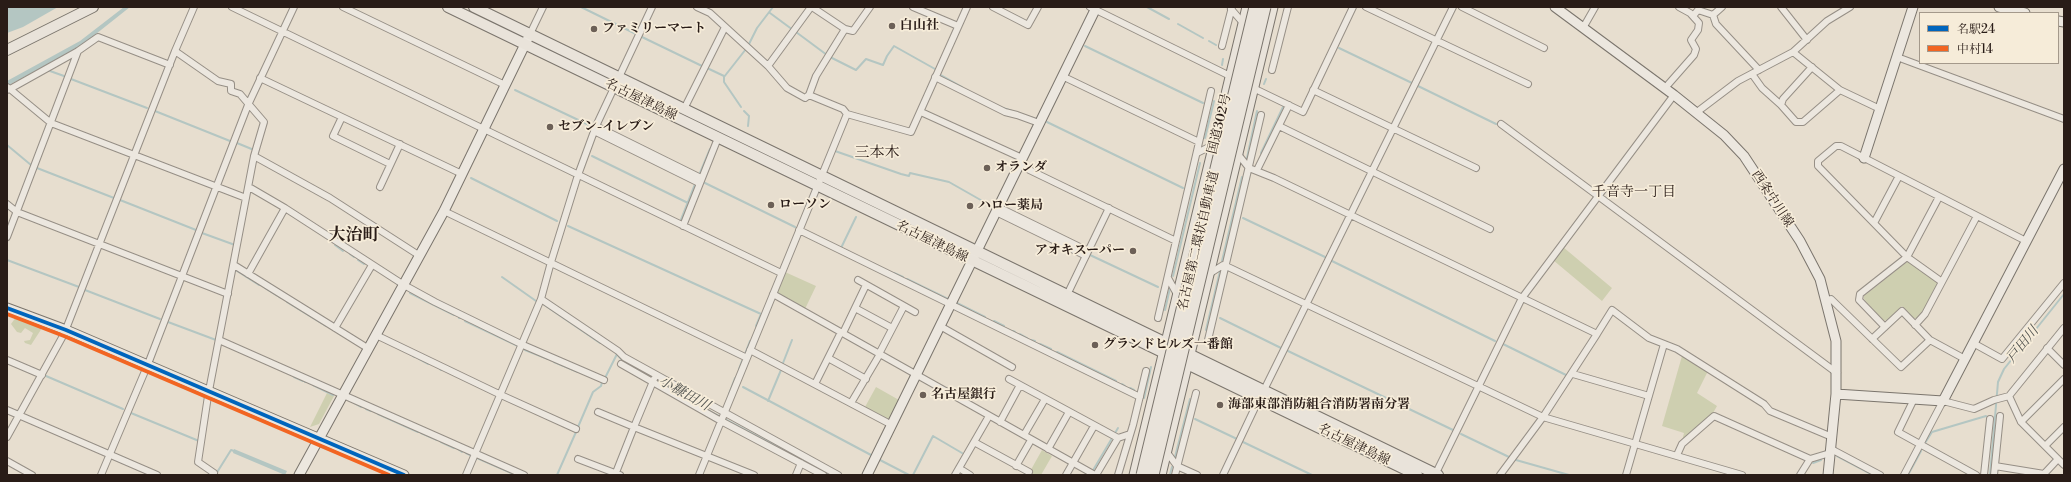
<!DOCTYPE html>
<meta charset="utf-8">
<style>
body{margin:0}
#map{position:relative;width:2071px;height:482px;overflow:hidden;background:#e7decf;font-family:"Libre Bodoni","Noto Serif JP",serif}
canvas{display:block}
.frame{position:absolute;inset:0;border:8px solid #291c17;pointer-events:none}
.legend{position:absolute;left:1919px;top:12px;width:140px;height:52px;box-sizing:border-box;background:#f6ecd9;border:1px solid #a4998b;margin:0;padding:5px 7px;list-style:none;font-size:12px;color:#291c17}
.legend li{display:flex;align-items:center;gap:8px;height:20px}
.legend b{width:20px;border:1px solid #a4998b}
</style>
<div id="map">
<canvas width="2071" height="482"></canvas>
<div class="frame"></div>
<ul class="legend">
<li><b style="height:5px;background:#0065bd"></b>名駅24</li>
<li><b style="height:5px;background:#f26522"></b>中村14</li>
</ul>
</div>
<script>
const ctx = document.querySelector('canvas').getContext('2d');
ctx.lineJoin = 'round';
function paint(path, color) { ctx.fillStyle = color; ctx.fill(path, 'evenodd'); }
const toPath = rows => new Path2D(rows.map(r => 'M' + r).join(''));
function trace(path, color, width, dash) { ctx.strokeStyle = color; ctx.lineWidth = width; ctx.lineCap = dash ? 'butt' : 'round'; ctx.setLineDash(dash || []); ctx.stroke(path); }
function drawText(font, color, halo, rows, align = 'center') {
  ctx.font = font + ' "Libre Bodoni","Noto Serif JP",serif'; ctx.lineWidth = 3.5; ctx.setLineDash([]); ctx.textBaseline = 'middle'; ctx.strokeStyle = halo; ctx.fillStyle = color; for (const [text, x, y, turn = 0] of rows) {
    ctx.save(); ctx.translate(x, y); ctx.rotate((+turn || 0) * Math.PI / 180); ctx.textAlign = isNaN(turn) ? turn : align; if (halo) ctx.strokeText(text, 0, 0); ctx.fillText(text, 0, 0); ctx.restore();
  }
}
paint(toPath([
 [1563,247,1612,288,1602,301,1553,260],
 [1907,262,1910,262,1937,281,1938,284,1924,312,1918,318,1913,318,1902,306,1887,320,1883,321,1864,299,1864,296],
 [785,272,816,286,805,309,778,294,777,291],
 [16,317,42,328,31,345,25,343,24,341,30,340,33,333,25,328,21,333,17,332,11,324],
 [1682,356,1708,371,1697,393,1717,406,1713,413,1682,441,1684,433,1662,426],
 [876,387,899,400,890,419,888,419,865,407],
 [327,393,334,396,319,424,310,427],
 [1042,450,1052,456,1041,475,1028,475]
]), '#cecfb0');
paint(toPath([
 [7,7,58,7,23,27,7,33],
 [124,7,130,7,77,49,7,86,7,81,80,41],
 [234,449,287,471,285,475,233,453]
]), '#b4c6c2');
trace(toPath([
 [581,7,636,34],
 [1147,7,1169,19],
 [770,13,793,30],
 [1178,24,1203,38],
 [796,32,827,55],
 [642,37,702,66],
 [1209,41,1216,45],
 [749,44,757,28,773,7],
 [1085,46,1203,103],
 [1339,48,1412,83],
 [830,57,856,70,866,59,883,65,887,56,894,46,935,69],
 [1222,65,1223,59],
 [707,68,724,76],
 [50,71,64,76],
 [939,74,962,87],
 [71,79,147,108],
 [1264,84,1266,79],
 [1418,86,1496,124],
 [515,90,591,126],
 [741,107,724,82,724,77,746,49],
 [1003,108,1036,119],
 [155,111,230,141],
 [744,111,749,116,748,126],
 [1047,122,1183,188],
 [1205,138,1214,101],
 [237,143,254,150],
 [7,145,31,165],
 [835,151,901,174,909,176,910,173,949,182,993,207],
 [1261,153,1283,107],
 [592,156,688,203],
 [1247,158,1257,111],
 [37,168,114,198],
 [700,173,710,149],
 [471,178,557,221],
 [703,182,795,227],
 [120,200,196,230],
 [1243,218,1325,257],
 [680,222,695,184],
 [568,226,761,314,756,326],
 [202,233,235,245],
 [335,245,343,251],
 [841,248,856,217],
 [350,254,354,257],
 [1090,255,1158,287],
 [7,260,79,287],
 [358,260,364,264],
 [1222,261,1242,177],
 [1332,261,1495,341],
 [234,269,259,285],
 [894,273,903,277],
 [1173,276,1200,163],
 [502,277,536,301],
 [907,279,948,299],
 [265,288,281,298],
 [85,290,160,319],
 [410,293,454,315],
 [287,302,326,326],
 [957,303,985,317],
 [543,304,600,343],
 [1165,310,1170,288],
 [459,318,460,318],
 [1220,318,1281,348],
 [465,321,518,346],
 [994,321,1004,326],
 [168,322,216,340],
 [1206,330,1220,271],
 [1013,331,1015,332],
 [1020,334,1027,338],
 [1031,340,1035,341],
 [1040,344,1051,349],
 [1503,344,1566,375],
 [525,350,548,359],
 [1288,351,1453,430],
 [1057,352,1116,381],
 [616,353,622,360,715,414,831,475],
 [745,354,750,341],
 [413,356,415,357],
 [419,359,428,364],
 [554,362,578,372],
 [783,363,792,340],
 [440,369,441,370],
 [739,369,742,361],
 [46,376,123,409],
 [294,377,303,381],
 [605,378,617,354],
 [305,382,306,382],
 [1122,384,1125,386],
 [313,385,333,395],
 [743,387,871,455],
 [1130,388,1134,390],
 [729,394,735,378],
 [1144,398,1151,367],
 [768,401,781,370],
 [354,403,361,407],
 [366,409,371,411],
 [131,413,199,441,199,443],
 [378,414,418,432],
 [1195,419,1237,439],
 [578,427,593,392,601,386,602,382],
 [421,433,437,440],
 [1461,434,1509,457],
 [441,442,454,448],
 [1243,442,1312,475],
 [1925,443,1932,432,1986,416],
 [458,449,462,452],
 [466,453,472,456],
 [1837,456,1873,475],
 [1175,457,1190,399],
 [477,458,516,475],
 [880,460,909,475],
 [1516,460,1569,475],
 [1813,463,1821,460],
 [1092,472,1118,428],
 [216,474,231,450,234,451],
 [557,475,576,432],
 [913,475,933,436,962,453],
 [1170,475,1172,467],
 [1908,475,1921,451],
 [1990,475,1998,382,2004,369,2064,294]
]), '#b4c6c2', 2);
const street = toPath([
 [232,7,781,273],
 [343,7,505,85],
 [697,7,710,13,768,66,787,88,805,98,809,95,843,109,847,114,911,132,967,7],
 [812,7,845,29,853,31,870,7],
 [913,7,958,26],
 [993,7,1028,25,1038,7],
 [1090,7,1232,77],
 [1366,7,1528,84],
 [1462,7,1544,48],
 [1722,7,1713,15,1716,24,1759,70],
 [1781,7,1807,40],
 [1231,9,1244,24],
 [1693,16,1698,10,1713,15],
 [1583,28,1595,7],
 [530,34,543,7],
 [1222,46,1232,7],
 [175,51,218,81,231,84,231,91,240,94,264,122,254,156,208,396,198,462,214,473,212,475],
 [1793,52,1840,90,1880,109],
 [1897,57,2064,119],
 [768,66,811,7],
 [1812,67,1783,99,1781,105,1796,122,1803,122,1840,90],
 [1272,70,1288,7],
 [1752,74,1762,88,1781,105],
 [1062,76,1199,142],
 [935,77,1005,112,1017,115,1039,123],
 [260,78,462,174],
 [7,87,10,89,78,51,98,37,170,65],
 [1251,87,1303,112,1353,7],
 [1665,88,1694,55,1696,49,1691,40,1698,30,1699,23,1690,13,1679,7],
 [7,90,10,89,51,123,246,198],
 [1313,90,1476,168],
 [809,95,816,76,845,29],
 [684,109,725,27],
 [921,112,1022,158],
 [1697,112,1738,81,1793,52,1827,21,1850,7],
 [342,117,333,136,390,164],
 [1501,124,1837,373],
 [596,126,701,178],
 [1279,126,1490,229],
 [594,131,699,183],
 [1197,153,1215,144],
 [1237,153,1249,168,1274,178,1597,334,1543,417,1500,475],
 [254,156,330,198,420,256],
 [1019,165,1176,241],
 [1257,170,1289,105],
 [249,187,285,208,404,285,435,302,523,345,604,380],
 [380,187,400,144],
 [7,204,17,212,228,294],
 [998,207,1088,251],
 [444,211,747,358],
 [996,212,1086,256],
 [1874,223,1899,176],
 [683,226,718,138],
 [799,230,1140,397],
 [7,237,78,51],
 [234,265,369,349],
 [248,274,285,208],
 [1209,274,1223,265,1226,266,1543,417,1742,475],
 [1168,278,1178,296],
 [858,280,915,312],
 [1942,282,1907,257,1818,166,1818,161,1836,146,1841,146,2026,241],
 [773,294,1095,475],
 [1067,295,1109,208],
 [541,299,618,351,624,357,838,475],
 [1827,301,1831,299,1901,367,1930,340],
 [855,308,892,328],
 [1158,318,1211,91],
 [1915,325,1925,314,1977,216],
 [940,326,1012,367],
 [1885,327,1859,300,1860,294,1907,257,1939,197],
 [335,328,372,265],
 [843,333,866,285],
 [1597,334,1612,310,1649,338,1677,349,1764,404,1770,411,1832,437],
 [376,335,501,395,576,429],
 [1872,339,1902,311,1930,340,1965,359],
 [219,340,524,475],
 [1208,340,1261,115],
 [1973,343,2002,359,2064,283],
 [2047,348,2064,365],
 [750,350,892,425],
 [879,354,904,306],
 [828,358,866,379],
 [7,360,42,375],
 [621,364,721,421,823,475],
 [1573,374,1649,396],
 [1009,379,1118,438],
 [815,384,841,332],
 [1264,390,1453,7],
 [2009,396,2021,422,2064,465],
 [1914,399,1898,432,1976,475],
 [851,403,880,354],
 [7,410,157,475],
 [598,412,634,427,654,379],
 [1000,422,1020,385],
 [2021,422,2064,379],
 [1024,435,1045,399],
 [7,437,64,334,175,51,194,7],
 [974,442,1029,472],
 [2045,446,2064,427],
 [1048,449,1069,412],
 [1831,449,1880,475],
 [1166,451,1177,466,1197,475],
 [1677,455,1682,444,1714,416,1810,459,1830,453],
 [578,459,620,475],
 [7,461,32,475],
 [1016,466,1031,440],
 [1995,466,2044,474,2058,459],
 [959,468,970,475],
 [101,475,148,364,248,105,294,7],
 [466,475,541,299,551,262,578,175,596,126,652,7],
 [615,475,634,427,754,475],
 [699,475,847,114],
 [796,475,801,463],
 [955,475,989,416],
 [1066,475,1094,426],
 [1096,475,1118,438,1130,434],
 [1118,475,1133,425,1146,371],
 [1175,475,1196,393],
 [1223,475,1259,399],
 [1435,475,1522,298,1674,95],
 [1626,475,1664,344],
 [1800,475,1810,459],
 [1904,475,1943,401,1974,409,1994,400,2009,396,2064,328],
 [1984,475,1990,419],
 [1994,475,2000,416]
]);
const secondary = toPath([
 [1555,7,1674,95,1724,135,1744,156,1800,241,1820,279,1836,341,1836,394,1828,475],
 [1999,7,2025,13],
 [2058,21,2064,22],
 [1864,158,1913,7],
 [7,308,66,330,404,475],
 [1836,394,1943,401,2064,169],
 [299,475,444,211,530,34],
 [867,475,1095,10]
]);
const primary = toPath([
 [448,7,1417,475],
 [474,7,1438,475],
 [7,50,93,7]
]);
const highway = toPath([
 [1135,475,1248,7],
 [1160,475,1272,7]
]);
trace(street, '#968f86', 8);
trace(secondary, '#7b756d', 11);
trace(primary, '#7b756d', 12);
trace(highway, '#7b756d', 13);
trace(street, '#ece7df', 6);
trace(secondary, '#ece7df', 9);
trace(primary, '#e9e3da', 10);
trace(highway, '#e9e3da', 11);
const highwayBridge = toPath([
 [1142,475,1255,7],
 [1153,475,1265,7]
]);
trace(highwayBridge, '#7b756d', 13, []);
trace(highwayBridge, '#e9e3da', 11);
trace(toPath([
 [7,308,66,330,404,475]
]), '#0065bd', 4);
trace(toPath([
 [7,314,64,336,389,475]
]), '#f26522', 4);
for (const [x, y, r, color] of [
 [892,26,4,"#6c6057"],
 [594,29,4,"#6c6057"],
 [550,127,4,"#6c6057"],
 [987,168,4,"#6c6057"],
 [771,205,4,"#6c6057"],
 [970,206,4,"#6c6057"],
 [1133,251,4,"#6c6057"],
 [1095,345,4,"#6c6057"],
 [923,395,4,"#6c6057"],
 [1220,405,4,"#6c6057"]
]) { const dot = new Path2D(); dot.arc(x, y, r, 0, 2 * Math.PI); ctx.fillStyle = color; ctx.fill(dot); trace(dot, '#f6ecd9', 1.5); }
drawText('bold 13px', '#291c17', '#f6ecd9', [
 ["白山社",900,26],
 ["ファミリーマート",602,29],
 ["セブン-イレブン",558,127],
 ["オランダ",995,168],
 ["ローソン",779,205],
 ["ハロー薬局",978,206],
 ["アオキスーパー",1125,251,"right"],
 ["グランドヒルズ一番館",1103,345],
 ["名古屋銀行",931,395],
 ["海部東部消防組合消防署南分署",1228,405]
], 'left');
drawText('13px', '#291c17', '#f6ecd9', [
 ["名古屋津島線",641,100,26],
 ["国道302号",1220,124,-76],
 ["西条中川線",1772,199,57],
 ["名古屋第二環状自動車道",1199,241,-77],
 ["名古屋津島線",932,242,26],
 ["名古屋津島線",1354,445,26]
]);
drawText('14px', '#291c17', '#f6ecd9', [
 ["千音寺一丁目",1634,193]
]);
drawText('italic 14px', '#525451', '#f6ecd9', [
 ["戸田川",2023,345,-51],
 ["小糠田川",684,394,29]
]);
drawText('15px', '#291c17', '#f6ecd9', [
 ["三本木",877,153]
]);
drawText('bold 17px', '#291c17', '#f6ecd9', [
 ["大治町",354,236]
]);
</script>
